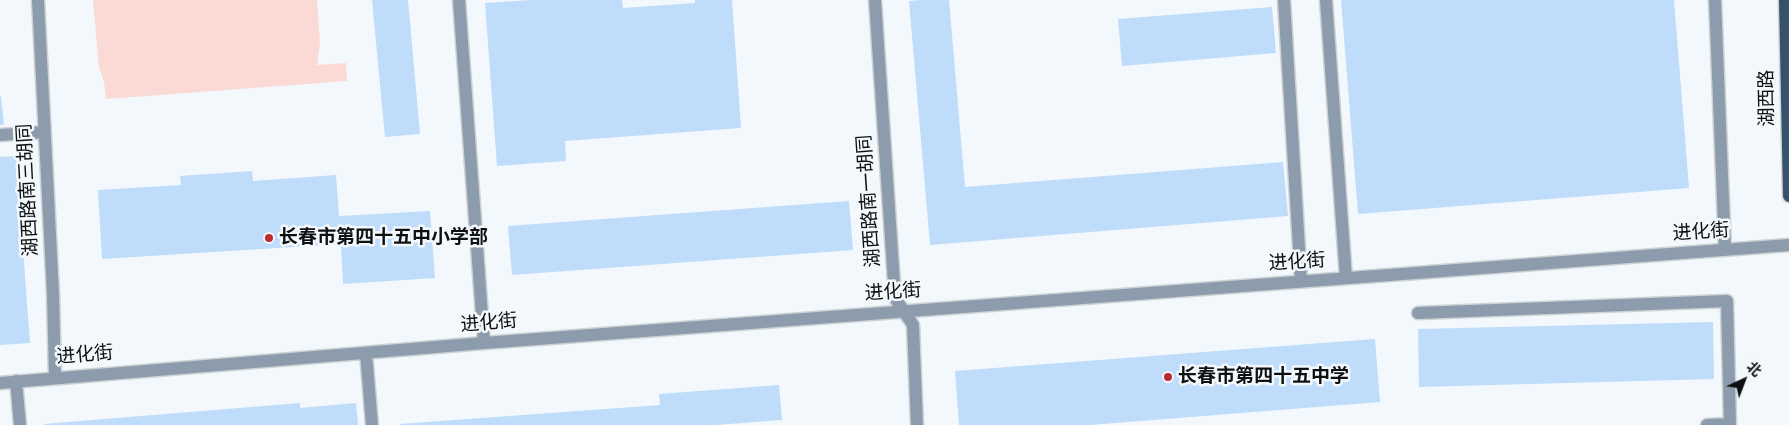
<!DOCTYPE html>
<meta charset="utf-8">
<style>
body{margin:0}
#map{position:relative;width:1789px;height:425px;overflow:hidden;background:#f3f8fc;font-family:Jost,"Noto Sans SC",sans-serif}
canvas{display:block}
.north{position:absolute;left:1719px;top:355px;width:50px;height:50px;-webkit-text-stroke:4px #f3f8fc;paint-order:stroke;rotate:43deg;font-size:14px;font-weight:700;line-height:20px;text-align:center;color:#0e1011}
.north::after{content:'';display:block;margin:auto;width:18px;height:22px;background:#0e1011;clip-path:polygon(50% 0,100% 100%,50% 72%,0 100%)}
</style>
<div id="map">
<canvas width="1789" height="425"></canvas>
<div class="north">北</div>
</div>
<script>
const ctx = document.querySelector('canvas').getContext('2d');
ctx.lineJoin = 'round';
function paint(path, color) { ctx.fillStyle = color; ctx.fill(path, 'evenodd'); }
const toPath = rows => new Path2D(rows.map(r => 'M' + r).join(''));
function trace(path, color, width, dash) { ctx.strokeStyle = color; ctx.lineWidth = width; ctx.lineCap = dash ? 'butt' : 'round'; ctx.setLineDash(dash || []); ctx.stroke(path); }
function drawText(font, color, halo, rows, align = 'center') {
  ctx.font = font + ' Jost,"Noto Sans SC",sans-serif'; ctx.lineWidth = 5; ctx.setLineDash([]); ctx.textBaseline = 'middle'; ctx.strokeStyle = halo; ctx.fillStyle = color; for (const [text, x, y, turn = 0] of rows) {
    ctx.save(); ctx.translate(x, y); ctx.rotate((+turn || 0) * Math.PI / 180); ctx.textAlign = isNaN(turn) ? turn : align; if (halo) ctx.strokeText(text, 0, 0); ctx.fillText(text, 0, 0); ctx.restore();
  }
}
paint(toPath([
 [93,0,317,0,320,43,317,65,346,63,347,81,106,99,104,81,99,68]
]), '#fbd9d5');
paint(toPath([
 [372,0,408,0,420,134,385,137],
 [531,0,622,0,623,8,695,3,695,0,732,0,741,128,565,141,566,161,497,166,485,3],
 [922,0,949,0,965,187,1283,162,1288,216,930,245,909,1],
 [1341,0,1674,0,1689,188,1358,214],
 [1272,7,1276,53,1122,66,1118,19],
 [0,96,1,96,4,125,0,125],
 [16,156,30,343,0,345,0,157],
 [252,171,253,181,336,175,339,216,430,211,435,278,343,284,341,244,102,259,98,190,181,185,180,176],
 [849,201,853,250,512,275,508,226],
 [1713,322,1714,379,1419,387,1418,329],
 [1375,339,1380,402,1090,425,959,425,955,371],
 [779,385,782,420,716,425,400,425,400,424,660,405,659,394],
 [300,403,300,408,356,403,358,425,44,425,44,424]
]), '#bfdcfb');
const minor = toPath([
 [38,0,53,294,55,377],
 [459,0,484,343],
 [875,0,895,298,913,325,917,425],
 [1284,0,1301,281],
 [1326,0,1346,278],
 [1715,0,1725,250],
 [0,135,45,132],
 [1418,313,1727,301,1730,425],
 [366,353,372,425],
 [16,381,20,425],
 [0,383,484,343,1789,245],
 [1707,425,1730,424]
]);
const major = toPath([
 [1785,0,1789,196]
]);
trace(minor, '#ced3d6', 15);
trace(major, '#ced3d6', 15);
trace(minor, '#8d9cac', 12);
trace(major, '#37516d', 12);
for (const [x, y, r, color] of [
 [269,238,5,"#ba2a2f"],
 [1168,377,5,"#ba2a2f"]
]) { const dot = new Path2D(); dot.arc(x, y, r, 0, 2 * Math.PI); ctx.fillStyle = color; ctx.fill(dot); trace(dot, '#f3f8fc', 2); }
drawText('19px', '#0e1011', '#f3f8fc', [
 ["湖西路",1768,98,-91],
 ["湖西路南三胡同",29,190,-93],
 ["湖西路南一胡同",870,201,-94],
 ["进化街",1701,233,-4],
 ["进化街",1297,263,-4],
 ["进化街",893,293,-4],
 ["进化街",489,324,-5],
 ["进化街",85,356,-5]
]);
drawText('bold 19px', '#0e1011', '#f3f8fc', [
 ["长春市第四十五中小学部",279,238],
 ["长春市第四十五中学",1178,377]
], 'left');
</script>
